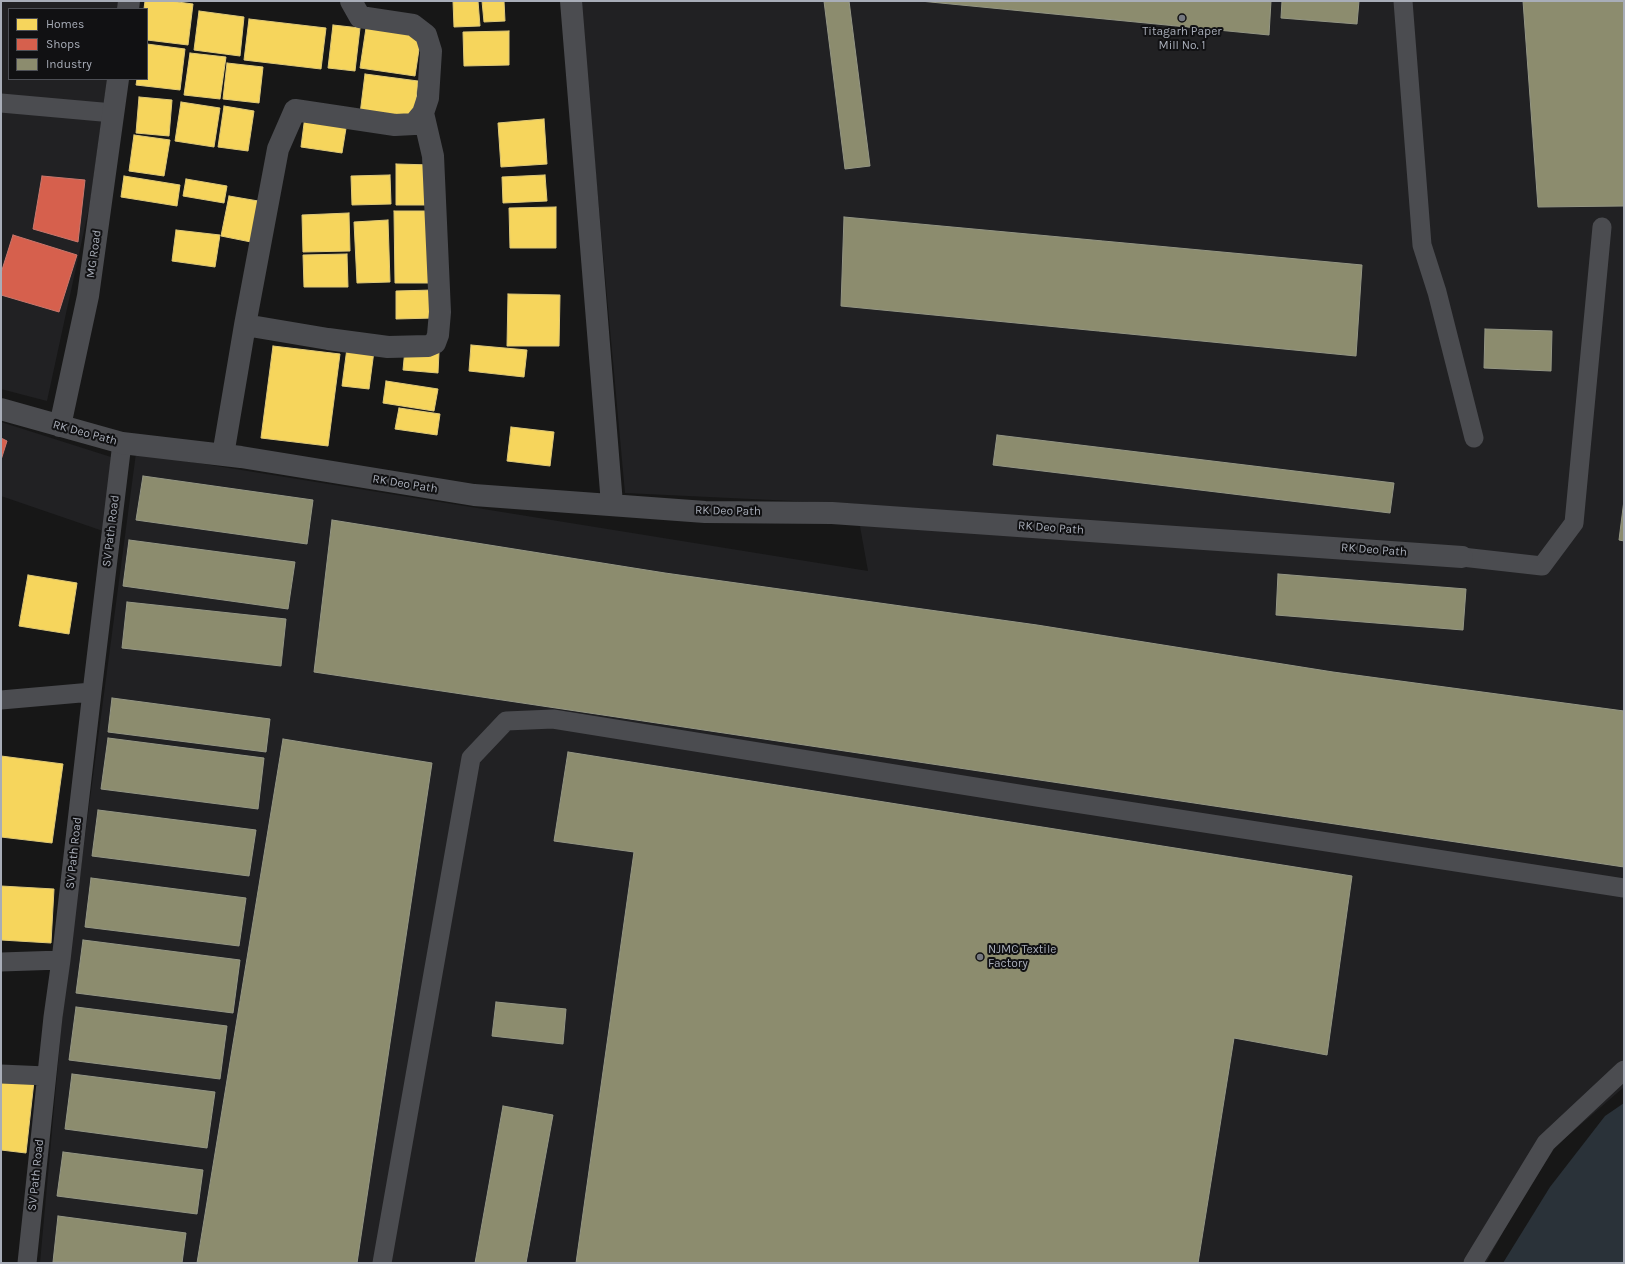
<!DOCTYPE html>
<style>
body{margin:0}
#map{position:relative;width:1625px;height:1264px;overflow:hidden;background:#171717;font-family:Karla,sans-serif}
canvas{display:block}
.frame{position:absolute;inset:0;border:2px solid #a8adb8;pointer-events:none}
.legend{position:absolute;left:8px;top:8px;width:140px;height:72px;box-sizing:border-box;background:#111113;border:1px solid #4d4f55;margin:0;padding:5px 7px;list-style:none;font-size:12px;color:#a8adb8}
.legend li{display:flex;align-items:center;gap:8px;height:20px}
.legend b{width:20px;border:1px solid #4d4f55}
</style>
<div id="map">
<canvas width="1625" height="1264"></canvas>
<div class="frame"></div>
<ul class="legend">
<li><b style="height:11px;background:#f6d55c"></b>Homes</li>
<li><b style="height:11px;background:#d6604d"></b>Shops</li>
<li><b style="height:11px;background:#8c8c6e"></b>Industry</li>
</ul>
</div>
<script>
const ctx = document.querySelector('canvas').getContext('2d');
ctx.lineJoin = 'round';
function paint(path, color) { ctx.fillStyle = color; ctx.fill(path, 'evenodd'); }
const toPath = rows => new Path2D(rows.map(r => 'M' + r).join(''));
function trace(path, color, width, dash) { ctx.strokeStyle = color; ctx.lineWidth = width; ctx.lineCap = dash ? 'butt' : 'round'; ctx.setLineDash(dash || []); ctx.stroke(path); }
function drawText(font, color, halo, rows, align = 'center') {
  ctx.font = font + ' Karla,sans-serif'; ctx.lineWidth = 4; ctx.setLineDash([]); ctx.textBaseline = 'middle'; ctx.strokeStyle = halo; ctx.fillStyle = color; for (const [text, x, y, turn = 0] of rows) {
    ctx.save(); ctx.translate(x, y); ctx.rotate((+turn || 0) * Math.PI / 180); ctx.textAlign = isNaN(turn) ? turn : align; if (halo) ctx.strokeText(text, 0, 0); ctx.fillText(text, 0, 0); ctx.restore();
  }
}
paint(toPath([
 [1,1,118,1,117,9,9,9,9,79,107,79,90,203,47,401,1,389],
 [580,1,1624,1,1624,1087,1556,1146,1518,1205,1486,1263,40,1263,65,987,136,453,868,571,856,504,625,493],
 [1,422,111,457,103,531,1,496]
]), '#212123');
paint(toPath([
 [1624,1103,1624,1263,1503,1263,1550,1187,1605,1116]
]), '#2a3239');
const homes = toPath([
 [145,1,170,1,193,4,188,45,147,40,147,9,144,9,145,1],
 [453,1,478,1,480,26,454,27,453,1],
 [482,1,504,1,505,21,484,22,482,1],
 [199,11,244,17,240,56,194,50,199,11],
 [249,19,326,28,321,69,244,60,249,19],
 [333,25,360,28,355,71,328,68,333,25],
 [366,28,421,36,415,76,360,68,366,28],
 [509,31,509,65,464,66,463,32,509,31],
 [147,44,185,49,180,90,136,85,137,79,147,79,147,44],
 [190,53,226,57,220,99,184,95,190,53],
 [227,63,263,67,259,103,223,99,227,63],
 [365,74,418,81,414,120,360,114,365,74],
 [139,97,172,100,169,136,136,133,139,97],
 [181,102,220,108,214,147,175,141,181,102],
 [224,106,254,111,248,151,218,147,224,106],
 [305,116,347,122,342,153,301,147,305,116],
 [544,119,547,164,501,167,498,123,544,119],
 [134,135,170,140,164,176,129,171,134,135],
 [396,164,432,165,432,205,396,205,396,164],
 [390,175,391,204,352,205,351,176,390,175],
 [545,175,547,201,503,203,502,177,545,175],
 [124,176,180,185,177,206,121,197,124,176],
 [186,179,227,186,224,203,183,196,186,179],
 [229,196,264,202,256,243,221,236,229,196],
 [556,207,556,248,510,248,509,208,556,207],
 [394,211,431,211,432,283,395,283,394,211],
 [349,213,350,251,303,252,302,215,349,213],
 [388,220,390,282,357,283,354,222,388,220],
 [176,230,220,235,215,267,172,261,176,230],
 [347,254,348,287,304,287,303,255,347,254],
 [433,290,434,318,396,319,396,291,433,290],
 [508,294,560,295,559,346,507,346,508,294],
 [471,345,527,350,524,377,469,371,471,345],
 [273,346,340,354,328,446,261,438,273,346],
 [347,348,374,351,369,389,342,386,347,348],
 [405,349,439,352,438,373,403,370,405,349],
 [386,381,438,389,434,411,383,403,386,381],
 [399,408,440,414,437,435,395,429,399,408],
 [511,427,554,432,550,466,507,461,511,427],
 [28,575,77,583,69,634,19,626,28,575],
 [1,756,63,764,52,843,1,837,1,756],
 [1,886,54,889,51,943,1,940,1,886],
 [1,1078,34,1081,26,1153,1,1150,1,1078]
]);
paint(homes, '#f6d55c');
trace(homes, '#dfc978', 1);
const shops = toPath([
 [42,176,85,180,78,242,33,229,42,176],
 [13,235,77,255,59,312,1,295,1,273,13,235],
 [1,438,7,441,1,460,1,438]
]);
paint(shops, '#d6604d');
trace(shops, '#c8776d', 1);
const industry = toPath([
 [824,1,849,1,870,166,845,169,824,1],
 [920,1,1271,1,1269,35,920,1],
 [1282,1,1359,1,1357,24,1281,18,1282,1],
 [1523,1,1624,1,1624,206,1538,207,1523,1],
 [844,217,1362,265,1356,356,841,306,844,217],
 [1485,329,1552,331,1551,371,1484,368,1485,329],
 [997,435,1394,483,1390,513,993,465,997,435],
 [143,476,313,500,307,544,136,520,143,476],
 [1624,500,1624,541,1619,540,1624,500],
 [332,520,665,573,1037,625,1333,672,1624,711,1624,867,314,672,332,520],
 [129,540,295,562,288,609,123,586,129,540],
 [1278,574,1466,589,1463,630,1276,615,1278,574],
 [127,602,286,619,281,666,122,648,127,602],
 [112,698,270,719,266,752,108,732,112,698],
 [108,738,264,758,258,809,101,789,108,738],
 [283,739,432,763,357,1263,197,1263,283,739],
 [568,752,1352,876,1327,1055,1234,1038,1198,1263,576,1263,634,852,554,841,568,752],
 [98,810,256,830,249,876,92,856,98,810],
 [91,878,246,898,239,946,85,927,91,878],
 [83,940,240,960,233,1013,76,993,83,940],
 [496,1002,566,1009,563,1044,492,1036,496,1002],
 [76,1007,227,1026,220,1079,69,1060,76,1007],
 [72,1074,215,1092,207,1148,65,1129,72,1074],
 [503,1106,553,1115,526,1263,475,1263,503,1106],
 [63,1152,203,1170,197,1214,57,1196,63,1152],
 [58,1216,186,1233,182,1263,53,1262,58,1216]
]);
paint(industry, '#8c8c6e');
trace(industry, '#949684', 1);
trace(toPath([
 [1403,1,1422,245,1437,292,1474,438],
 [1,103,113,113],
 [1462,557,1542,566,1574,523,1602,227],
 [1,700,92,692],
 [1,962,61,960],
 [1,1074,46,1076],
 [27,1263,53,1017,61,960,92,692,122,443],
 [382,1263,471,758,506,721,553,719,1037,797,1624,888],
 [1473,1263,1546,1143,1624,1070]
]), '#4b4c50', 19);
trace(toPath([
 [571,1,612,504],
 [128,9,129,1],
 [245,325,328,339,388,347,428,346,435,343,438,335,440,312,433,156,423,113],
 [1,409,122,443,241,457,474,495,705,512,832,513,1462,557],
 [60,426,88,296,118,79],
 [223,455,245,325,278,149,295,110,395,125,414,124,423,113,428,98,431,51,426,35,413,25,360,17,351,1]
]), '#4b4c50', 22);
for (const [x, y, r, color] of [
 [1182,18,4,"#757880"],
 [980,957,4,"#757880"]
]) { const dot = new Path2D(); dot.arc(x, y, r, 0, 2 * Math.PI); ctx.fillStyle = color; ctx.fill(dot); trace(dot, '#111113', 1.5); }
drawText('12px', '#a8adb8', '#111113', [
 ["Titagarh Paper",1182,32],
 ["Mill No. 1",1182,46],
 ["NJMC Textile",988,950,"left"],
 ["Factory",988,964,"left"]
]);
drawText('12px', '#a8adb8', '#111113', [
 ["MG Road",94,254,-82],
 ["RK Deo Path",85,433,15],
 ["RK Deo Path",405,484,9],
 ["RK Deo Path",728,511,1],
 ["RK Deo Path",1051,528,4],
 ["SV Path Road",111,531,-83],
 ["RK Deo Path",1374,550,4],
 ["SV Path Road",74,853,-84],
 ["SV Path Road",36,1175,-84]
]);
</script>
